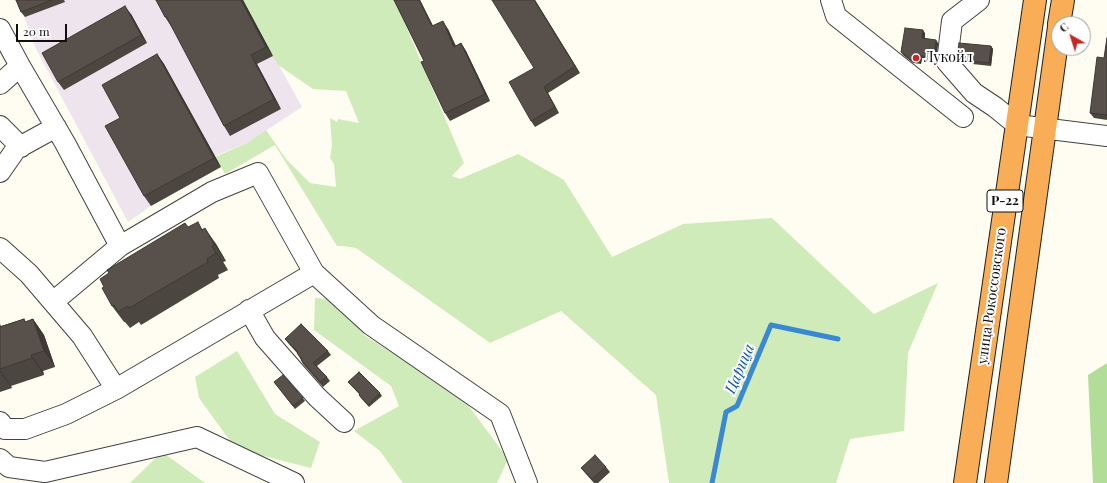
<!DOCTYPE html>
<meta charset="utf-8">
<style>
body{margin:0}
#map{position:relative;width:1107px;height:483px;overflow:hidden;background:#fffdf1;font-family:"Playfair Display",serif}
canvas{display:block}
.north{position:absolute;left:1051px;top:16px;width:40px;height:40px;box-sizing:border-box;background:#fff;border:1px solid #9f9f9f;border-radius:50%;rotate:321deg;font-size:11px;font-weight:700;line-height:16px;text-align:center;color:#0f0f0f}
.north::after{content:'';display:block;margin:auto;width:14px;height:18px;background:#c52721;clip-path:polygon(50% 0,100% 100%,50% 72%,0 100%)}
.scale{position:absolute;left:16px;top:24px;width:51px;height:18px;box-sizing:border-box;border:2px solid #0f0f0f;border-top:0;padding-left:5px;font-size:12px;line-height:14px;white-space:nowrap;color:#0f0f0f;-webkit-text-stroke:3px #fff;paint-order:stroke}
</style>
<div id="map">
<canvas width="1107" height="483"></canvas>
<div class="north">С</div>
<div class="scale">20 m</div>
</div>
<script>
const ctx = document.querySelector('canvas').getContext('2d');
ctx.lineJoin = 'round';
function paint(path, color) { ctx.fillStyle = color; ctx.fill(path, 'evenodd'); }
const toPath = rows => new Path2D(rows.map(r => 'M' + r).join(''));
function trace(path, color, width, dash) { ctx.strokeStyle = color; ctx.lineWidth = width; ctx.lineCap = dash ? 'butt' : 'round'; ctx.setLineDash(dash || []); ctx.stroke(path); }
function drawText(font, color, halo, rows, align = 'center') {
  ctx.font = font + ' "Playfair Display",serif'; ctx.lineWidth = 4; ctx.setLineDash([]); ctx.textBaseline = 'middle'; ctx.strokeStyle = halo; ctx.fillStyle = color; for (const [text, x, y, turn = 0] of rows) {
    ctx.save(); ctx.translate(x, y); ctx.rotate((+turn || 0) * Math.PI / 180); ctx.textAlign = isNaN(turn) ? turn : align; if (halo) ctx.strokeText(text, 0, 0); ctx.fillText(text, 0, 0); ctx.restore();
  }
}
paint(toPath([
 [18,0,243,0,302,107,247,143,215,156,221,167,151,206,128,222,36,49]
]), '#eee4ee');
paint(toPath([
 [243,0,395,0,464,163,452,176,460,179,518,154,564,180,612,257,683,224,772,218,874,314,938,283,908,353,904,431,850,439,836,483,669,483,656,395,561,311,490,343,356,248,343,246,337,246,275,145,225,174,215,157,247,143,266,130,286,159,310,183,336,187,334,164,330,158,332,146,330,118,337,122,338,119,359,123,346,91,313,89,278,65],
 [315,298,341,300,364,335,462,397,508,459,497,483,403,483,380,451,354,431,399,406,391,386,314,330],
 [237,351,275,414,320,442,311,468,236,449,199,398,195,377],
 [162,452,205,483,130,483]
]), '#cfebb9');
paint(toPath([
 [1107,363,1107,483,1093,483,1088,375]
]), '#b1dd98');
trace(toPath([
 [712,483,726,412,737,406,771,325,838,339]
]), '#3888d2', 5);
const minor = toPath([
 [831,0,836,16,963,117],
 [979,0,952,21,947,62,974,93,995,107,1017,125,1107,136],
 [0,29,20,66,65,143,120,246,212,192,258,173,314,273],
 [0,84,20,66],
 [0,126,21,147],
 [0,172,16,149,56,127],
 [0,248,29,274,82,336,116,389,314,273,371,325,500,414,527,483],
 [53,302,120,246],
 [249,310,265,338,317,397,344,422],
 [0,422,5,429,25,429,66,414,116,389],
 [0,459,9,467,45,472,197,437,294,483]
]);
const highway = toPath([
 [1059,24,1063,0],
 [965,483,1035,0],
 [996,483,1059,27]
]);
trace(minor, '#424242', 22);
trace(highway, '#202020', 24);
trace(minor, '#fff', 20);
trace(highway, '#f9ad56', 22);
paint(toPath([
 [16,0,64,0,65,2,25,17,21,12],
 [156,0,243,0,273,56,257,64,281,109,230,136,224,126,172,26,171,26,165,17],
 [394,0,420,0,433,26,448,29,456,46,461,43,466,51,490,101,450,121,445,113,424,61],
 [535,0,580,73,548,93,559,113,535,127,531,121,534,68],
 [131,14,147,43,64,90,58,82],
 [925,33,925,39,938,43,936,60,922,58,921,64,913,63,903,55,901,52],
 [1107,38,1107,120,1094,118,1090,113,1104,58],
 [991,46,993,49,991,66,963,63,957,56],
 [157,54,164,64,221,167,151,206,144,196],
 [188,227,203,229,216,244,226,261,223,262,228,270,218,275,219,278,141,325,139,322,130,328,125,322,124,322,112,306,104,287],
 [24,319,26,322,33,319,44,335,55,367,43,371,44,375,11,386,12,388,0,392,0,324,1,326],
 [285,339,328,351,331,355,317,366,327,377,330,381,323,387,303,364,301,360,297,353,288,343],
 [274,382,303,398,305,401,295,409],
 [348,382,380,393,382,396,369,407,361,398,359,395,359,394],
 [606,467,610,472,598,483,594,483,585,473,581,468]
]), '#4c4640');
paint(toPath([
 [241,0,243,0,273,56,266,47],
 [419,0,420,0,437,34,432,26],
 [534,0,535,0,580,73,575,66],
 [125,6,131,14,147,43,141,35],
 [443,21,448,29,459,54,454,47],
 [923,30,925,33,924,41,922,38],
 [936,40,938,43,936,60,934,57],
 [461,43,466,51,490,101,485,94],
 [991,46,993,49,991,66,989,63],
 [157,54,164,64,221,167,214,158],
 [251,55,257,64,281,109,274,99],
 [920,56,922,58,921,64,919,61],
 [544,87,548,93,559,113,555,107],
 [205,228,216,244,226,261,214,244],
 [212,246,223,262,228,270,216,253],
 [33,319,44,335,55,367,44,351],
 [31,355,43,371,44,375,32,358],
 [0,370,11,386,12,388,0,372]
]), '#3e3934');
const building = toPath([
 [16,0,52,0,21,12,16,0],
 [156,0,241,0,266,47,251,55,274,99,224,126,166,16,165,17,156,0],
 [394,0,419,0,432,26,443,21,454,47,461,43,485,94,445,113,421,62,424,61,394,0],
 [492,0,534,0,575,66,544,87,555,107,531,121,509,82,534,68,492,0],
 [125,6,141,35,58,82,42,53,125,6],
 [905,28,923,30,922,38,936,40,934,57,920,56,919,61,911,60,901,52,905,28],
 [1107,38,1107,115,1090,113,1097,57,1104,58,1107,38],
 [959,43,991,46,989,63,961,60,957,56,959,43],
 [157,54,214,158,144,196,105,126,120,118,102,85,157,54],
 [198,222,202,230,205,228,214,244,212,246,216,253,207,259,208,262,129,308,128,306,118,312,114,305,112,306,102,288,104,287,100,279,109,273,107,270,185,223,188,227,198,222],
 [24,319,25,322,33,319,44,351,31,355,32,358,0,369,0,327,24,319],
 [301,324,328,351,313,363,327,377,320,382,301,360,302,359,297,353,298,352,285,339,301,324],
 [359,372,380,393,368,405,359,395,360,394,348,382,359,372],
 [283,375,303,398,293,406,274,382,283,375],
 [595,455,606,467,592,479,581,468,595,455]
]);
paint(building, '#58514b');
trace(building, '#3e3934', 1);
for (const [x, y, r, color] of [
 [916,58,4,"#c52721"]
]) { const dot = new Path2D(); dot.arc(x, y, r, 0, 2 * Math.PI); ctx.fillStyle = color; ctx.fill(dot); trace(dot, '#fff', 1.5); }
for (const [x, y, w] of [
 [1005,201,36]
]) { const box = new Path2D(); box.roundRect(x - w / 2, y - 11, w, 22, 3); ctx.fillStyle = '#fff'; ctx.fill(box); trace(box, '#0f0f0f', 1); }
drawText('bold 13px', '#0f0f0f', null, [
 ["Р-22",1005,201]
]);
drawText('14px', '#0f0f0f', '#fff', [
 ["Лукойл",924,58]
], 'left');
drawText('14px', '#0f0f0f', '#fff', [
 ["улица Рокоссовского",992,296,-82]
]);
drawText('italic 15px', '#135aa6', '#fff', [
 ["Царица",740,369,-67]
]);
</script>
